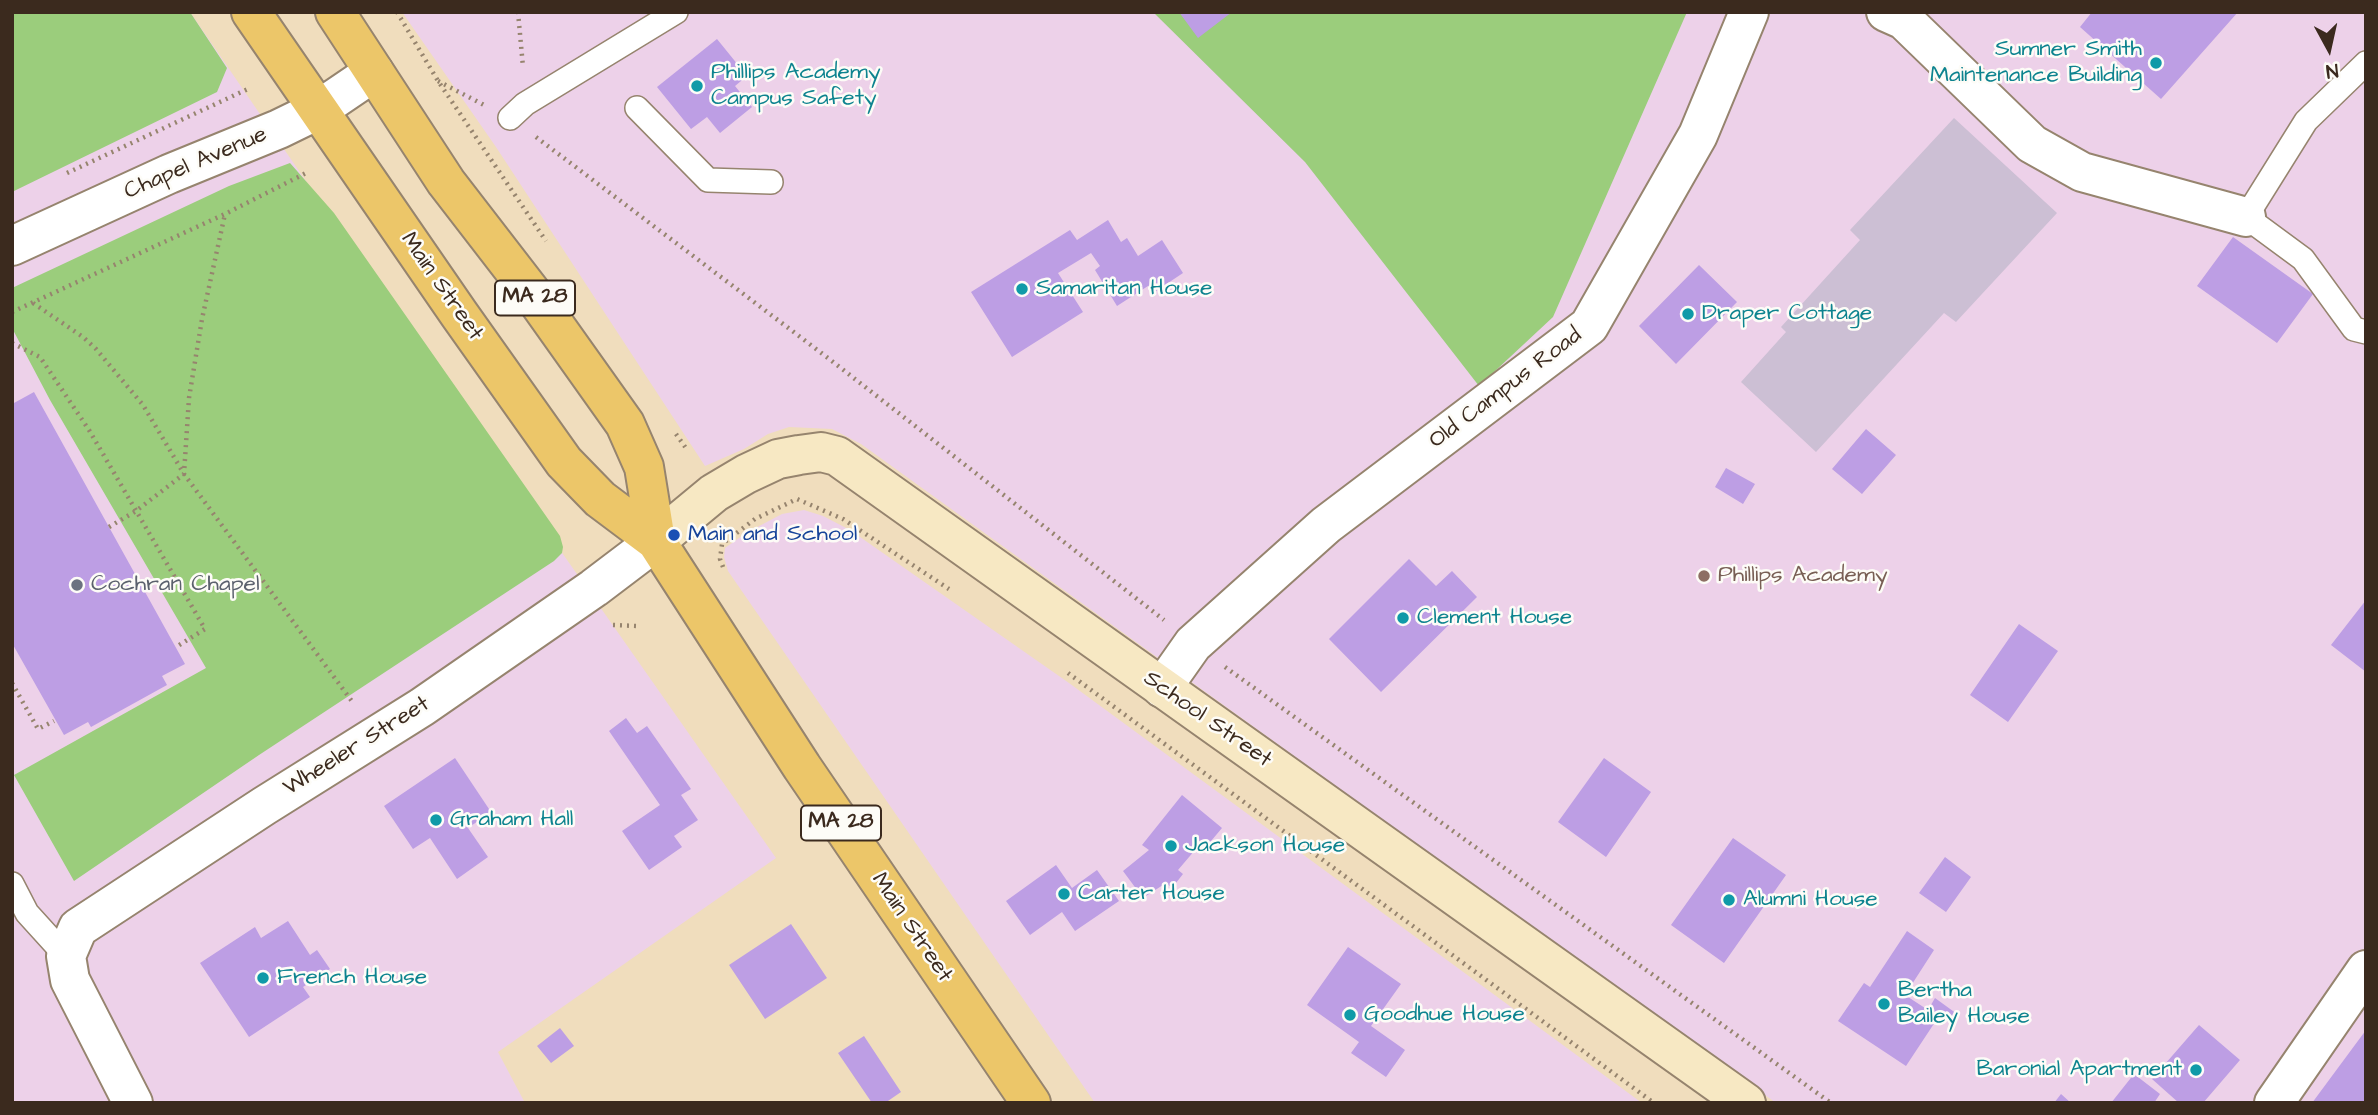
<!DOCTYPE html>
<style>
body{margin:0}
#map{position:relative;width:2378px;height:1115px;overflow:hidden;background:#f0ddbd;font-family:"Architects Daughter",sans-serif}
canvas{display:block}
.frame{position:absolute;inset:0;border:14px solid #3b2a1e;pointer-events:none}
.north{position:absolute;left:2294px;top:14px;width:70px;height:70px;-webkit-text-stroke:5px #fdfcf7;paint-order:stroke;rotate:172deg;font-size:19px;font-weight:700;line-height:28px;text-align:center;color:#3b2a1e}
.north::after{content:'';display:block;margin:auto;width:24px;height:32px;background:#3b2a1e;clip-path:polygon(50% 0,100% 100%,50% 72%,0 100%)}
</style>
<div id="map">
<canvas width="2378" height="1115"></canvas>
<div class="frame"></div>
<div class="north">N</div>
</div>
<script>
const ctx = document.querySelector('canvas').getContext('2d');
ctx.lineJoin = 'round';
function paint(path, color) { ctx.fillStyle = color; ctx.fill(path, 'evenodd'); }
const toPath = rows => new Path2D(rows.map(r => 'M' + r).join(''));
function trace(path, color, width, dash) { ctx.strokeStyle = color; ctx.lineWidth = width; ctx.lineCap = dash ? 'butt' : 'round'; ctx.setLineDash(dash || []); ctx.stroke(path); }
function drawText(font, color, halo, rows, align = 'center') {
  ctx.font = font + ' "Architects Daughter",sans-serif'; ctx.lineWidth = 5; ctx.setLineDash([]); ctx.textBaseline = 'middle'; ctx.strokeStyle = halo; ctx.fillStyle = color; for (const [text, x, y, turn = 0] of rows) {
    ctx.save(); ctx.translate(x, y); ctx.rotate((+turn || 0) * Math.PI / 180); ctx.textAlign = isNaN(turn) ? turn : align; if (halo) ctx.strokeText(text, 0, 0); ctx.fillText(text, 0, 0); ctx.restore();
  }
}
paint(toPath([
 [12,12,190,12,504,470,776,858,498,1052,525,1103,12,1103],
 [402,12,2366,12,2366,1103,1776,1103,861,444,832,429,789,427,768,434,744,449,705,466,496,147],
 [804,510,823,516,850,530,1069,683,1642,1103,1095,1103,728,571,724,557,725,548,746,533,782,514]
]), '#edd1e9');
paint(toPath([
 [1954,118,2057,213,1956,322,1944,313,1816,452,1741,382,1786,332,1781,327,1860,240,1850,230]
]), '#ccbfd4');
paint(toPath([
 [12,12,190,12,227,68,217,92,12,192],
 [1153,12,1687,12,1553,317,1479,386,1305,162],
 [290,163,334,213,560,536,563,547,562,553,554,561,259,755,74,881,14,775,206,668,50,400,12,328,12,288,229,186]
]), '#9bcd7c');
paint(toPath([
 [1179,12,1232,12,1198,38],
 [2092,12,2238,12,2161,99,2080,27],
 [717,39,747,76,735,86,752,107,720,133,707,117,691,129,657,87],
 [1108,220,1121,242,1127,238,1138,256,1162,240,1183,273,1153,293,1148,286,1117,306,1095,270,1100,266,1091,253,1058,273,1083,312,1012,357,971,292,1070,230,1077,240],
 [2233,237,2313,294,2277,343,2197,286],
 [1699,265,1737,302,1676,364,1639,326],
 [34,392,185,664,162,676,167,685,91,727,88,722,64,735,12,643,12,400,14,403],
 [1866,429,1896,455,1862,494,1832,469],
 [1726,468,1755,484,1743,504,1715,487],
 [1409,559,1436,586,1452,571,1477,597,1381,692,1329,639],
 [2366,600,2366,672,2331,645],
 [2019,624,2058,651,2008,722,1970,695],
 [626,718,637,733,647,726,691,789,681,795,698,820,674,836,682,847,649,870,622,831,660,805,609,731],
 [455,758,491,812,468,828,488,857,457,879,430,838,413,849,384,806],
 [1604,758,1651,792,1606,857,1558,822],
 [1182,795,1222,828,1206,847,1201,843,1178,870,1183,874,1172,888,1166,883,1143,898,1123,871,1149,850,1142,845],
 [1733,838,1786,875,1724,963,1671,925],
 [1945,857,1971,877,1946,912,1919,893],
 [1056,865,1072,888,1097,870,1119,901,1075,931,1062,912,1030,935,1006,901],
 [288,921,310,955,317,950,330,969,303,987,310,997,249,1037,200,963,255,927,261,938],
 [791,924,827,978,765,1019,729,965],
 [1907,931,1934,950,1905,995,1928,1010,1935,998,1957,1014,1950,1023,1939,1016,1906,1066,1838,1021,1864,983,1870,987],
 [1348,947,1401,984,1371,1026,1405,1050,1386,1077,1351,1053,1359,1042,1307,1005],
 [2199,1025,2240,1060,2203,1103,2179,1103,2152,1079],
 [560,1028,574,1046,551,1063,537,1046],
 [2366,1030,2366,1103,2312,1103],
 [864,1036,901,1092,885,1103,872,1103,838,1053],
 [2134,1074,2160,1094,2154,1103,2111,1103],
 [2061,1094,2071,1103,2054,1103]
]), '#bd9ee4');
const lane = toPath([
 [2366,63,2306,121,2246,217,2303,259,2354,329,2366,332],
 [637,108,708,180,771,182],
 [510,118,525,104,676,12],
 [12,884,27,913,66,956]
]);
const street = toPath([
 [1886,12,1904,20,2032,144,2082,172,2246,217],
 [12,246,169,174,279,129,318,110,374,72],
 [1162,688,1193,644,1326,525,1589,326,1698,135,1749,12],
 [133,1103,70,980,66,956,78,928,264,806,422,707,594,588,656,541],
 [2274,1103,2366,970]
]);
const secondary = toPath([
 [656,541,714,493,746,474,778,459,799,455,821,452,837,456,1746,1103]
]);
const primary = toPath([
 [251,12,459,314,564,462,600,499,656,541,802,767,1031,1103],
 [335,12,446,182,534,296,625,424,644,467,656,541]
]);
trace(lane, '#96846e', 26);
trace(street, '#96846e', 42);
trace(secondary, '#96846e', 42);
trace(primary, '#96846e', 42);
trace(toPath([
 [397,12,438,81,546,241],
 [518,12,523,67],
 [438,81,484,105],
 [536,137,828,358,1164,620],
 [67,173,250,88],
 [33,303,83,337,96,349,143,405,184,474,354,704],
 [12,312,225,214,308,172],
 [12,343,40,357,89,430,205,629,176,647],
 [676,434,688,451],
 [109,527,136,511,184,474,189,398,202,319,225,214],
 [723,567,720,559,722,544,755,519,797,499,843,519,949,589],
 [613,625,637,626],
 [1225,667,1831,1103],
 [1068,673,1654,1103],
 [12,683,38,729,54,721]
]), '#96846e', 4.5, [2, 5]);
trace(lane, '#fff', 23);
trace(street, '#fff', 38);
trace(secondary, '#f7e8c3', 38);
trace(primary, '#ecc669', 38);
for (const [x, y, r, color] of [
 [2156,63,7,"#0f9aa8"],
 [697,86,7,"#0f9aa8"],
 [1022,289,7,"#0f9aa8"],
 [1688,314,7,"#0f9aa8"],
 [674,535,7,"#1a4fb4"],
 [1704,576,7,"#8d6e63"],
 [77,585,7,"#6b7280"],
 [1403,618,7,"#0f9aa8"],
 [436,820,7,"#0f9aa8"],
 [1171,846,7,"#0f9aa8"],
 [1064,894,7,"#0f9aa8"],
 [1729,900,7,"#0f9aa8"],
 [263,978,7,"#0f9aa8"],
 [1884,1004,7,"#0f9aa8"],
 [1350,1015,7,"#0f9aa8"],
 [2196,1070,7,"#0f9aa8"]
]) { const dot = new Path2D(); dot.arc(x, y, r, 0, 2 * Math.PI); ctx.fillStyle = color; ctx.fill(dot); trace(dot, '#fdfcf7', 2.5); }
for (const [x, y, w] of [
 [535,298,80],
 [841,823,80]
]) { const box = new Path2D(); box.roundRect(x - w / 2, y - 17.5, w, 35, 5); ctx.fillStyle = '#fdfcf7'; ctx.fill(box); trace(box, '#3b2a1e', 2); }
drawText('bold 21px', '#3b2a1e', null, [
 ["MA 28",535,298],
 ["MA 28",841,823]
]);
drawText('23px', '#0d838f', '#fdfcf7', [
 ["Sumner Smith",2142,50,"right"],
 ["Maintenance Building",2142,76,"right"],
 ["Phillips Academy",711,73],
 ["Campus Safety",711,99],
 ["Samaritan House",1036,289],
 ["Draper Cottage",1702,314],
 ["Clement House",1417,618],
 ["Graham Hall",450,820],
 ["Jackson House",1185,846],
 ["Carter House",1078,894],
 ["Alumni House",1743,900],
 ["French House",277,978],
 ["Bertha",1898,991],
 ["Bailey House",1898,1017],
 ["Goodhue House",1364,1015],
 ["Baronial Apartment",2182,1070,"right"]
], 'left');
drawText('23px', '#3b2a1e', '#fdfcf7', [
 ["Chapel Avenue",196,164,-23],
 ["Main Street",441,287,55],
 ["Old Campus Road",1506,389,-37],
 ["School Street",1207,720,35],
 ["Wheeler Street",357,747,-32],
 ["Main Street",911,928,56]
]);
drawText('23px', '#164399', '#fdfcf7', [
 ["Main and School",688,535]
], 'left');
drawText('23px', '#785e54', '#fdfcf7', [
 ["Phillips Academy",1718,576]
], 'left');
drawText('23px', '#5b616d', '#fdfcf7', [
 ["Cochran Chapel",91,585]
], 'left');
</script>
